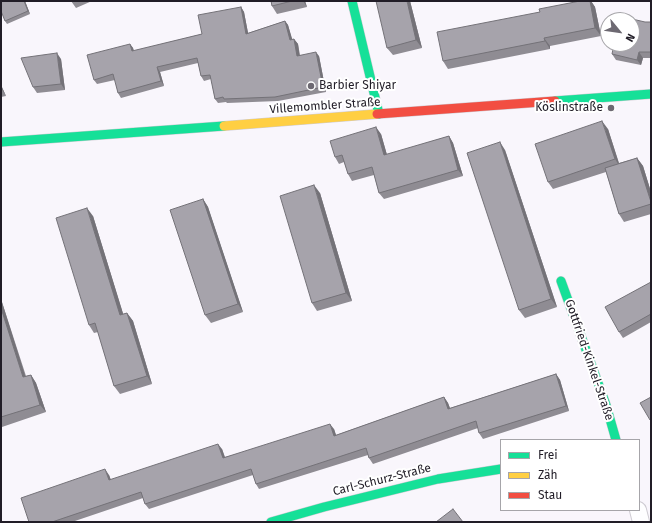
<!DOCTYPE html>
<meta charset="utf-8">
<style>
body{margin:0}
#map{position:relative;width:652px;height:523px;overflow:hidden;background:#f9f6fc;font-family:"Fira Sans",sans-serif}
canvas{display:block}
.frame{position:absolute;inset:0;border:2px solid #211d27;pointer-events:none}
.legend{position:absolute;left:500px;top:439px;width:140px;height:72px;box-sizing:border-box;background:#fff;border:1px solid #a6a5a9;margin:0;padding:5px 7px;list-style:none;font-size:12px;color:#211d27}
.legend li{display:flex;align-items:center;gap:8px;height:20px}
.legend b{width:20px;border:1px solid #a6a5a9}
.north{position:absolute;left:600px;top:12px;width:40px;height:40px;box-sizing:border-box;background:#fff;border:1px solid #a6a5a9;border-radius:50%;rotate:119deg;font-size:11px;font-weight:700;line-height:16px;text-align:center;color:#211d27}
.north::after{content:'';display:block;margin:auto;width:14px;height:18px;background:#6d6972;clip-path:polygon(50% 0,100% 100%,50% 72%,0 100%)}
</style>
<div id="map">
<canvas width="652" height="523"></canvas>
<div class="frame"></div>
<ul class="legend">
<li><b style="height:5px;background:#16e098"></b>Frei</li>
<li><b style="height:5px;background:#ffcf43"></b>Zäh</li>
<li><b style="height:5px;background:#f24e42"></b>Stau</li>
</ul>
<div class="north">N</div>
</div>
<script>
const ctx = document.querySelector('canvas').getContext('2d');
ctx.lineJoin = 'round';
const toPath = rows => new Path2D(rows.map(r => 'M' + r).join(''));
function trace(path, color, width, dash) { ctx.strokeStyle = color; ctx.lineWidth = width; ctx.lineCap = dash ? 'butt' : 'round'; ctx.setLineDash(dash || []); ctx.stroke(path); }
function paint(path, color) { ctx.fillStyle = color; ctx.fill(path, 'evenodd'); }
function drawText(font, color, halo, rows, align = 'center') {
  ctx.font = font + ' "Fira Sans",sans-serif'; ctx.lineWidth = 4; ctx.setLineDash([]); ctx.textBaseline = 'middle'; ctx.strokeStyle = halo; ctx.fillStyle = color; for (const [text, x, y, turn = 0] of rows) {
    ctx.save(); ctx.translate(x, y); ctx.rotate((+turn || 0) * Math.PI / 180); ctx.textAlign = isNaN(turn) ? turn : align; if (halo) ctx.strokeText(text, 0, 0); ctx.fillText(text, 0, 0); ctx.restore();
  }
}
const street = toPath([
 [638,510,641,522]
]);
const fast = toPath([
 [352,1,379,114],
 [555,101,651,94],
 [1,142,224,126],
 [561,281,606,405,616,440],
 [271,522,324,507,438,479,501,469]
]);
const slow = toPath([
 [224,126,377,114]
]);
const jam = toPath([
 [377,114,555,101]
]);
trace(street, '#cecbd2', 18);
trace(fast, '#cecbd2', 10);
trace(slow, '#cecbd2', 10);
trace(jam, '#cecbd2', 10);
trace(street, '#fefeff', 16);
trace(fast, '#16e098', 9);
trace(slow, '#ffcf43', 9);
trace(jam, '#f24e42', 9);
paint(toPath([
 [1,1,25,1,30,14,7,24,5,21],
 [71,1,92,1,76,8],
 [271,1,305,1,307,7,277,14,272,6],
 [410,1,422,48,393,55,387,48],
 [580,1,591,1,595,7,601,36,550,46,550,49,448,69,443,61,540,12],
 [241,7,244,12,248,33,285,21,288,25,292,40,294,39,298,44,300,55,319,56,326,92,278,101,227,103,226,102,218,103,215,99,211,79,204,81,201,76,198,63,160,72,164,86,121,98,118,93,115,80,97,84,94,80,130,44,133,48,134,51,202,34],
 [645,22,651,22,651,58,643,58,641,65,616,60,612,54,632,44],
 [61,59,65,90,37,93,33,87],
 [1,85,6,96,1,97],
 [608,129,619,163,637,158,643,166,651,192,651,214,624,222,619,214,606,172,553,189,548,182],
 [381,134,387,155,449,136,453,143,463,176,384,199,379,193,374,175,352,181,348,174,344,162,339,164,335,157],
 [505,150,557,307,525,318,519,310],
 [320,193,352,301,317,311,312,303],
 [203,199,208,207,243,312,211,323,205,315],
 [93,216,123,314,127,313,133,321,152,384,120,394,114,386,98,332,94,333,89,325],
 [651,282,651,322,623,338,619,332],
 [1,299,26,376,31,375,36,383,46,412,2,427,1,426],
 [556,374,560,380,569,411,483,439,479,433,478,428,373,464,369,458,368,455,259,489,256,484,253,475,149,509,145,504,143,498,72,522,29,522,109,475,111,480,222,449,225,457,334,429,336,435,444,397,448,403,450,408]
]), '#8f8c93');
paint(toPath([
 [24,1,25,1,30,14,28,11],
 [303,1,305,1,307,7],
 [407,1,410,1,422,48,416,40],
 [590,1,591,1,595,7,601,36,595,28],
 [241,7,244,12,249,38,246,34],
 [285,21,288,25,294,45,290,40],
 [544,38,550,46,550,49,545,41],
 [294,39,298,44,300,60,297,56],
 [130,44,133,48,135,56,132,51],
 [316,52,319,56,326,92,323,87],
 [639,52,643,58,641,65,637,60],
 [57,53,61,59,65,90,61,84],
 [157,67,160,72,164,86,161,81],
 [1,85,6,96,1,88],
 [602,121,608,129,620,167,615,159],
 [376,127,381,134,389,162,384,155],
 [449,136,453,143,463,176,458,170],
 [500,142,505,150,557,307,551,299],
 [637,158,643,166,651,192,651,202],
 [314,185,320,193,352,301,346,293],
 [203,199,208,207,243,312,238,304],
 [87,208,93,216,126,323,120,315],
 [1,299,28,385,23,377,1,308],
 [127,313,133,321,152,384,147,376],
 [556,374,560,380,569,411,566,406],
 [31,375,36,383,46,412,40,405],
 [444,397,448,403,452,414,448,409],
 [330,424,334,429,338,441,334,436],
 [218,444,222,449,227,464,223,458],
 [105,469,109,475,113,486,109,480]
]), '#747278');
const building = toPath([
 [1,1,24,1,28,11,5,21,1,11,1,1],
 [271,1,292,1,272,6,271,1],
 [376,1,407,1,416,40,387,48,376,1],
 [580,1,590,1,595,28,544,38,545,41,443,61,437,32,540,12,539,9,580,1],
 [241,7,246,34,285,21,290,40,294,39,297,56,316,52,323,87,275,97,224,99,223,97,215,99,210,75,201,76,197,58,157,67,161,81,118,93,113,74,94,80,87,55,130,44,132,51,202,34,198,15,241,7],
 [632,19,645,22,651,22,651,52,639,52,637,60,612,54,614,44,632,44,632,19],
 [57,53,61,84,33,87,21,58,57,53],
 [602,121,615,159,548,182,535,144,602,121],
 [376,127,384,155,449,136,458,170,379,193,372,167,348,174,342,155,335,157,330,141,376,127],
 [500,142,551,299,519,310,467,153,500,142],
 [637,158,651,202,651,204,619,214,605,168,637,158],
 [314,185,346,293,312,303,280,196,314,185],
 [203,199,238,304,205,315,170,210,203,199],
 [87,208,120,315,127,313,147,376,114,386,95,323,89,325,56,218,87,208],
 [651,282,651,314,619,332,605,307,651,282],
 [1,308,23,377,31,375,40,405,1,417,1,308],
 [556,374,566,406,479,433,476,421,369,458,366,448,256,484,251,469,145,504,141,492,52,522,29,522,21,498,105,469,109,480,218,444,223,458,330,424,334,436,444,397,448,409,556,374],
 [651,397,651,419,650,420,640,403,651,397],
 [453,509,463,522,436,522,453,509]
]);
paint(building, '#a6a3ab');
trace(building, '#747278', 1);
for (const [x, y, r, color] of [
 [311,86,4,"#6d6972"],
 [611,108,4,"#6d6972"]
]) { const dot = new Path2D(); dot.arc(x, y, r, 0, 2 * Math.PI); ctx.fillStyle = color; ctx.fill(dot); trace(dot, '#fff', 1.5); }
drawText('12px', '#211d27', '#fff', [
 ["Barbier Shiyar",319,86],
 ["Köslinstraße",603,108,"right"]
], 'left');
drawText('12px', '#211d27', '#fff', [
 ["Villemombler Straße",325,106,-4],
 ["Gottfried-Kinkel-Straße",589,360,71],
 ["Carl-Schurz-Straße",382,480,-14]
]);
</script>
